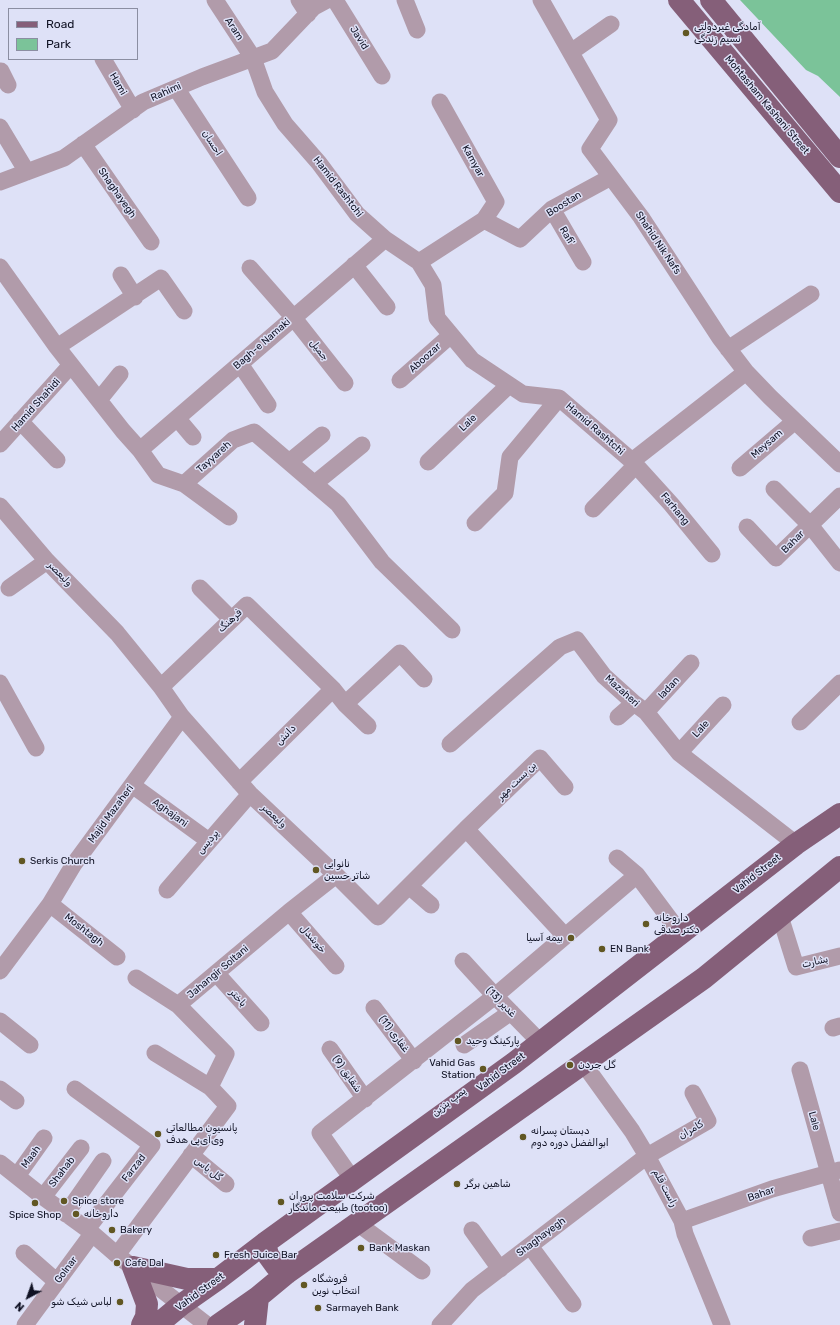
<!DOCTYPE html>
<meta charset="utf-8">
<style>
body{margin:0}
#map{position:relative;width:840px;height:1325px;overflow:hidden;background:#dee1f7;font-family:Rubik,sans-serif}
canvas{display:block}
.legend{position:absolute;left:8px;top:8px;width:130px;height:52px;box-sizing:border-box;background:#dee1f7;border:1px solid #8b8ea2;margin:0;padding:5px 7px;list-style:none;font-size:12px;color:#0f1123}
.legend li{display:flex;align-items:center;gap:8px;height:20px}
.legend b{width:20px;border:1px solid #8b8ea2}
.north{position:absolute;left:8px;top:1277px;width:40px;height:40px;-webkit-text-stroke:3px #dee1f7;paint-order:stroke;rotate:221deg;font-size:11px;font-weight:700;line-height:16px;text-align:center;color:#0f1123}
.north::after{content:'';display:block;margin:auto;width:14px;height:18px;background:#0f1123;clip-path:polygon(50% 0,100% 100%,50% 72%,0 100%)}
</style>
<div id="map">
<canvas width="840" height="1325"></canvas>
<ul class="legend">
<li><b style="height:5px;background:#855f79"></b>Road</li>
<li><b style="height:11px;background:#7bc399"></b>Park</li>
</ul>
<div class="north">N</div>
</div>
<script>
const ctx = document.querySelector('canvas').getContext('2d');
ctx.lineJoin = 'round';
function paint(path, color) { ctx.fillStyle = color; ctx.fill(path, 'evenodd'); }
const toPath = rows => new Path2D(rows.map(r => 'M' + r).join(''));
function trace(path, color, width, dash) { ctx.strokeStyle = color; ctx.lineWidth = width; ctx.lineCap = dash ? 'butt' : 'round'; ctx.setLineDash(dash || []); ctx.stroke(path); }
function drawText(font, color, halo, rows, align = 'center') {
  ctx.font = font + ' Rubik,"Noto Naskh Arabic",sans-serif'; ctx.lineWidth = 3; ctx.setLineDash([]); ctx.textBaseline = 'middle'; ctx.strokeStyle = halo; ctx.fillStyle = color; for (const [text, x, y, turn = 0] of rows) {
    ctx.save(); ctx.translate(x, y); ctx.rotate((+turn || 0) * Math.PI / 180); ctx.textAlign = isNaN(turn) ? turn : align; if (halo) ctx.strokeText(text, 0, 0); ctx.fillText(text, 0, 0); ctx.restore();
  }
}
paint(toPath([
 [740,0,840,0,840,97,818,76,806,70]
]), '#7bc399');
trace(toPath([
 [215,0,253,58,265,92,285,124,319,163,357,214,385,239,419,262,433,285,437,318,472,360,523,394,559,398,632,461,671,504,712,554],
 [299,0,308,14],
 [335,0,382,76],
 [405,0,417,30],
 [541,0,609,120,590,149,641,217,720,338,746,372,770,397,840,464],
 [571,52,611,24],
 [103,59,133,110],
 [0,72,1,71,8,85],
 [176,88,248,198],
 [440,102,496,202,484,220],
 [0,127,27,172],
 [83,144,151,242],
 [0,182,64,158,143,102,202,77,272,51,314,7,327,0],
 [552,209,583,262],
 [419,262,484,220,520,239,552,209,611,177],
 [354,265,387,307],
 [0,267,57,347,123,431,140,450,158,475,184,484,233,440,254,432,338,504,382,562,452,630],
 [250,268,293,317,345,383],
 [121,275,135,297],
 [57,347,161,278,184,311],
 [728,349,811,294],
 [240,364,268,405],
 [400,380,451,335],
 [99,400,120,374],
 [177,418,193,437],
 [20,421,57,460],
 [0,444,71,365],
 [140,450,385,239],
 [632,461,746,372],
 [289,462,322,435],
 [428,462,509,385],
 [740,468,795,421],
 [184,484,229,517],
 [314,484,362,445],
 [774,489,810,525,840,563],
 [0,506,47,561,117,633,161,687,182,717,250,794,336,875,378,917,466,829,565,936],
 [593,509,636,465],
 [475,523,505,493,510,457,559,398],
 [747,527,776,558,840,496],
 [9,588,47,561],
 [200,588,231,619],
 [0,683,36,748],
 [161,687,247,605,333,689,345,704,368,726],
 [345,704,400,653,424,679],
 [646,712,691,663],
 [618,717,634,703],
 [800,722,840,683],
 [450,744,560,647,577,640,604,676,634,703,646,712,679,753,796,844],
 [679,753,723,705],
 [239,782,333,689],
 [132,785,209,841],
 [466,829,540,758,565,787],
 [617,858,637,875,681,934],
 [409,886,431,905],
 [167,890,250,794],
 [50,904,117,957],
 [289,912,336,966],
 [780,916,796,967,840,956],
 [463,961,495,996,541,1043],
 [0,971,50,904,74,864,182,717],
 [216,973,261,1023],
 [136,978,178,1005],
 [374,1008,414,1061],
 [0,1021,30,1045],
 [833,1028,840,1026],
 [464,1045,511,1012],
 [330,1049,365,1099],
 [155,1053,210,1087],
 [583,1063,632,1131,647,1156,682,1221,685,1234,722,1325],
 [800,1070,840,1213],
 [0,1089,16,1101],
 [75,1089,152,1145,87,1229],
 [191,1155,226,1184],
 [0,1163,43,1197,87,1229,117,1255,207,1325],
 [17,1176,44,1138],
 [353,1180,320,1133,495,996,637,875],
 [43,1197,81,1148],
 [66,1214,103,1161],
 [682,1221,772,1189,840,1170],
 [357,1223,422,1271],
 [472,1230,500,1269],
 [811,1238,840,1231],
 [530,1246,573,1304],
 [24,1253,57,1282],
 [117,1255,228,1106,210,1087,226,1054,178,1005,289,912,336,875],
 [25,1325,92,1234],
 [440,1325,472,1290,647,1156,708,1121,693,1093]
]), '#b19baa', 17);
trace(toPath([
 [679,0,840,192],
 [711,0,840,157],
 [265,1243,268,1255,276,1266,287,1273],
 [133,1267,187,1279,218,1279],
 [133,1267,147,1304,146,1317,142,1325],
 [157,1325,181,1305,218,1279,265,1243,514,1063,796,844,840,814],
 [218,1325,258,1297,287,1273,704,978,840,867],
 [255,1325,258,1297]
]), '#855f79', 22);
for (const [x, y, r, color] of [
 [686,33,4,"#615723"],
 [22,861,4,"#615723"],
 [316,870,4,"#615723"],
 [646,924,4,"#615723"],
 [571,938,4,"#615723"],
 [602,949,4,"#615723"],
 [458,1041,4,"#615723"],
 [570,1065,4,"#615723"],
 [483,1069,4,"#615723"],
 [158,1134,4,"#615723"],
 [523,1137,4,"#615723"],
 [457,1184,4,"#615723"],
 [64,1201,4,"#615723"],
 [281,1202,4,"#615723"],
 [35,1203,4,"#615723"],
 [76,1214,4,"#615723"],
 [112,1230,4,"#615723"],
 [361,1248,4,"#615723"],
 [216,1255,4,"#615723"],
 [117,1263,4,"#615723"],
 [304,1285,4,"#615723"],
 [120,1302,4,"#615723"],
 [318,1308,4,"#615723"]
]) { const dot = new Path2D(); dot.arc(x, y, r, 0, 2 * Math.PI); ctx.fillStyle = color; ctx.fill(dot); trace(dot, '#dee1f7', 1.5); }
drawText('10px', '#0f1123', '#dee1f7', [
 ["آمادگی غیردولتی",694,27],
 ["نسیم زندگی",694,39],
 ["Serkis Church",30,861],
 ["نانوایی",324,864],
 ["شاتر حسین",324,876],
 ["داروخانه",654,918],
 ["دکتر صدقی",654,930],
 ["بیمه آسیا",563,938,"right"],
 ["EN Bank",610,949],
 ["پارکینگ وحید",466,1041],
 ["Vahid Gas",475,1063,"right"],
 ["Station",475,1075,"right"],
 ["گل جردن",578,1065],
 ["پانسیون مطالعاتی",166,1128],
 ["وی‌آی‌پی هدف",166,1140],
 ["دبستان پسرانه",531,1131],
 ["ابوالفضل دوره دوم",531,1143],
 ["شاهین برگر",465,1184],
 ["شرکت سلامت پروران",289,1196],
 ["طبیعت ماندگار (tootoo)",289,1208],
 ["Spice store",72,1201],
 ["داروخانه",84,1214],
 ["Spice Shop",35,1215,"center"],
 ["Bakery",120,1230],
 ["Bank Maskan",369,1248],
 ["Fresh Juice Bar",224,1255],
 ["Cafe Dal",125,1263],
 ["فروشگاه",312,1279],
 ["انتخاب نوین",312,1291],
 ["لباس شیک شو",112,1302,"right"],
 ["Sarmayeh Bank",326,1308]
], 'left');
drawText('10px', '#0f1123', '#dee1f7', [
 ["Aram",234,29,57],
 ["Javid",359,38,58],
 ["Hami",118,84,60],
 ["Rahimi",166,92,-24],
 ["Mohtasham Kashani Street",767,105,50],
 ["احسان",212,143,57],
 ["Kamyar",473,161,61],
 ["Hamid Rashtchi",338,187,52],
 ["Shaghayegh",117,193,55],
 ["Boostan",564,204,-32],
 ["Rafi'",567,236,59],
 ["Shahid Nik Nafs",658,243,56],
 ["Bagh-e Namaki",262,344,-41],
 ["جمیل",319,350,52],
 ["Aboozar",425,358,-42],
 ["Hamid Shahidi",36,405,-48],
 ["Lale",468,423,-44],
 ["Hamid Rashtchi",595,429,41],
 ["Meysam",767,444,-41],
 ["Tayyareh",214,457,-42],
 ["Farhang",675,509,50],
 ["Bahar",793,542,-45],
 ["ولیعصر",60,574,46],
 ["فرهنگ",230,621,-43],
 ["ladan",669,688,-47],
 ["Mazaheri",622,691,42],
 ["Lale",701,729,-47],
 ["دانش",286,735,-45],
 ["بن بست مهر",517,781,-44],
 ["Aghajani",170,813,36],
 ["Majid Mazaheri",111,814,-54],
 ["ولیعصر",274,816,43],
 ["پردیس",208,842,-50],
 ["Vahid Street",757,874,-38],
 ["Moshtagh",84,930,38],
 ["خوشدل",313,939,49],
 ["بشارت",815,962,-13],
 ["Jahangir Soltani",218,972,-40],
 ["باختر",238,998,48],
 ["غدیر (13)",501,1002,46],
 ["غفاری (11)",394,1034,53],
 ["Vahid Street",501,1072,-37],
 ["شقایق (9)",347,1074,55],
 ["پمپ بنزین",449,1102,-38],
 ["Lale",814,1121,75],
 ["کامران",691,1130,-30],
 ["Maah",31,1157,-54],
 ["Farzad",134,1168,-52],
 ["گل یاس",208,1169,39],
 ["Shahab",62,1172,-52],
 ["راست قلم",665,1188,62],
 ["Bahar",761,1194,-19],
 ["Shaghayegh",541,1237,-37],
 ["Golnar",66,1270,-53],
 ["Vahid Street",200,1292,-36]
]);
</script>
